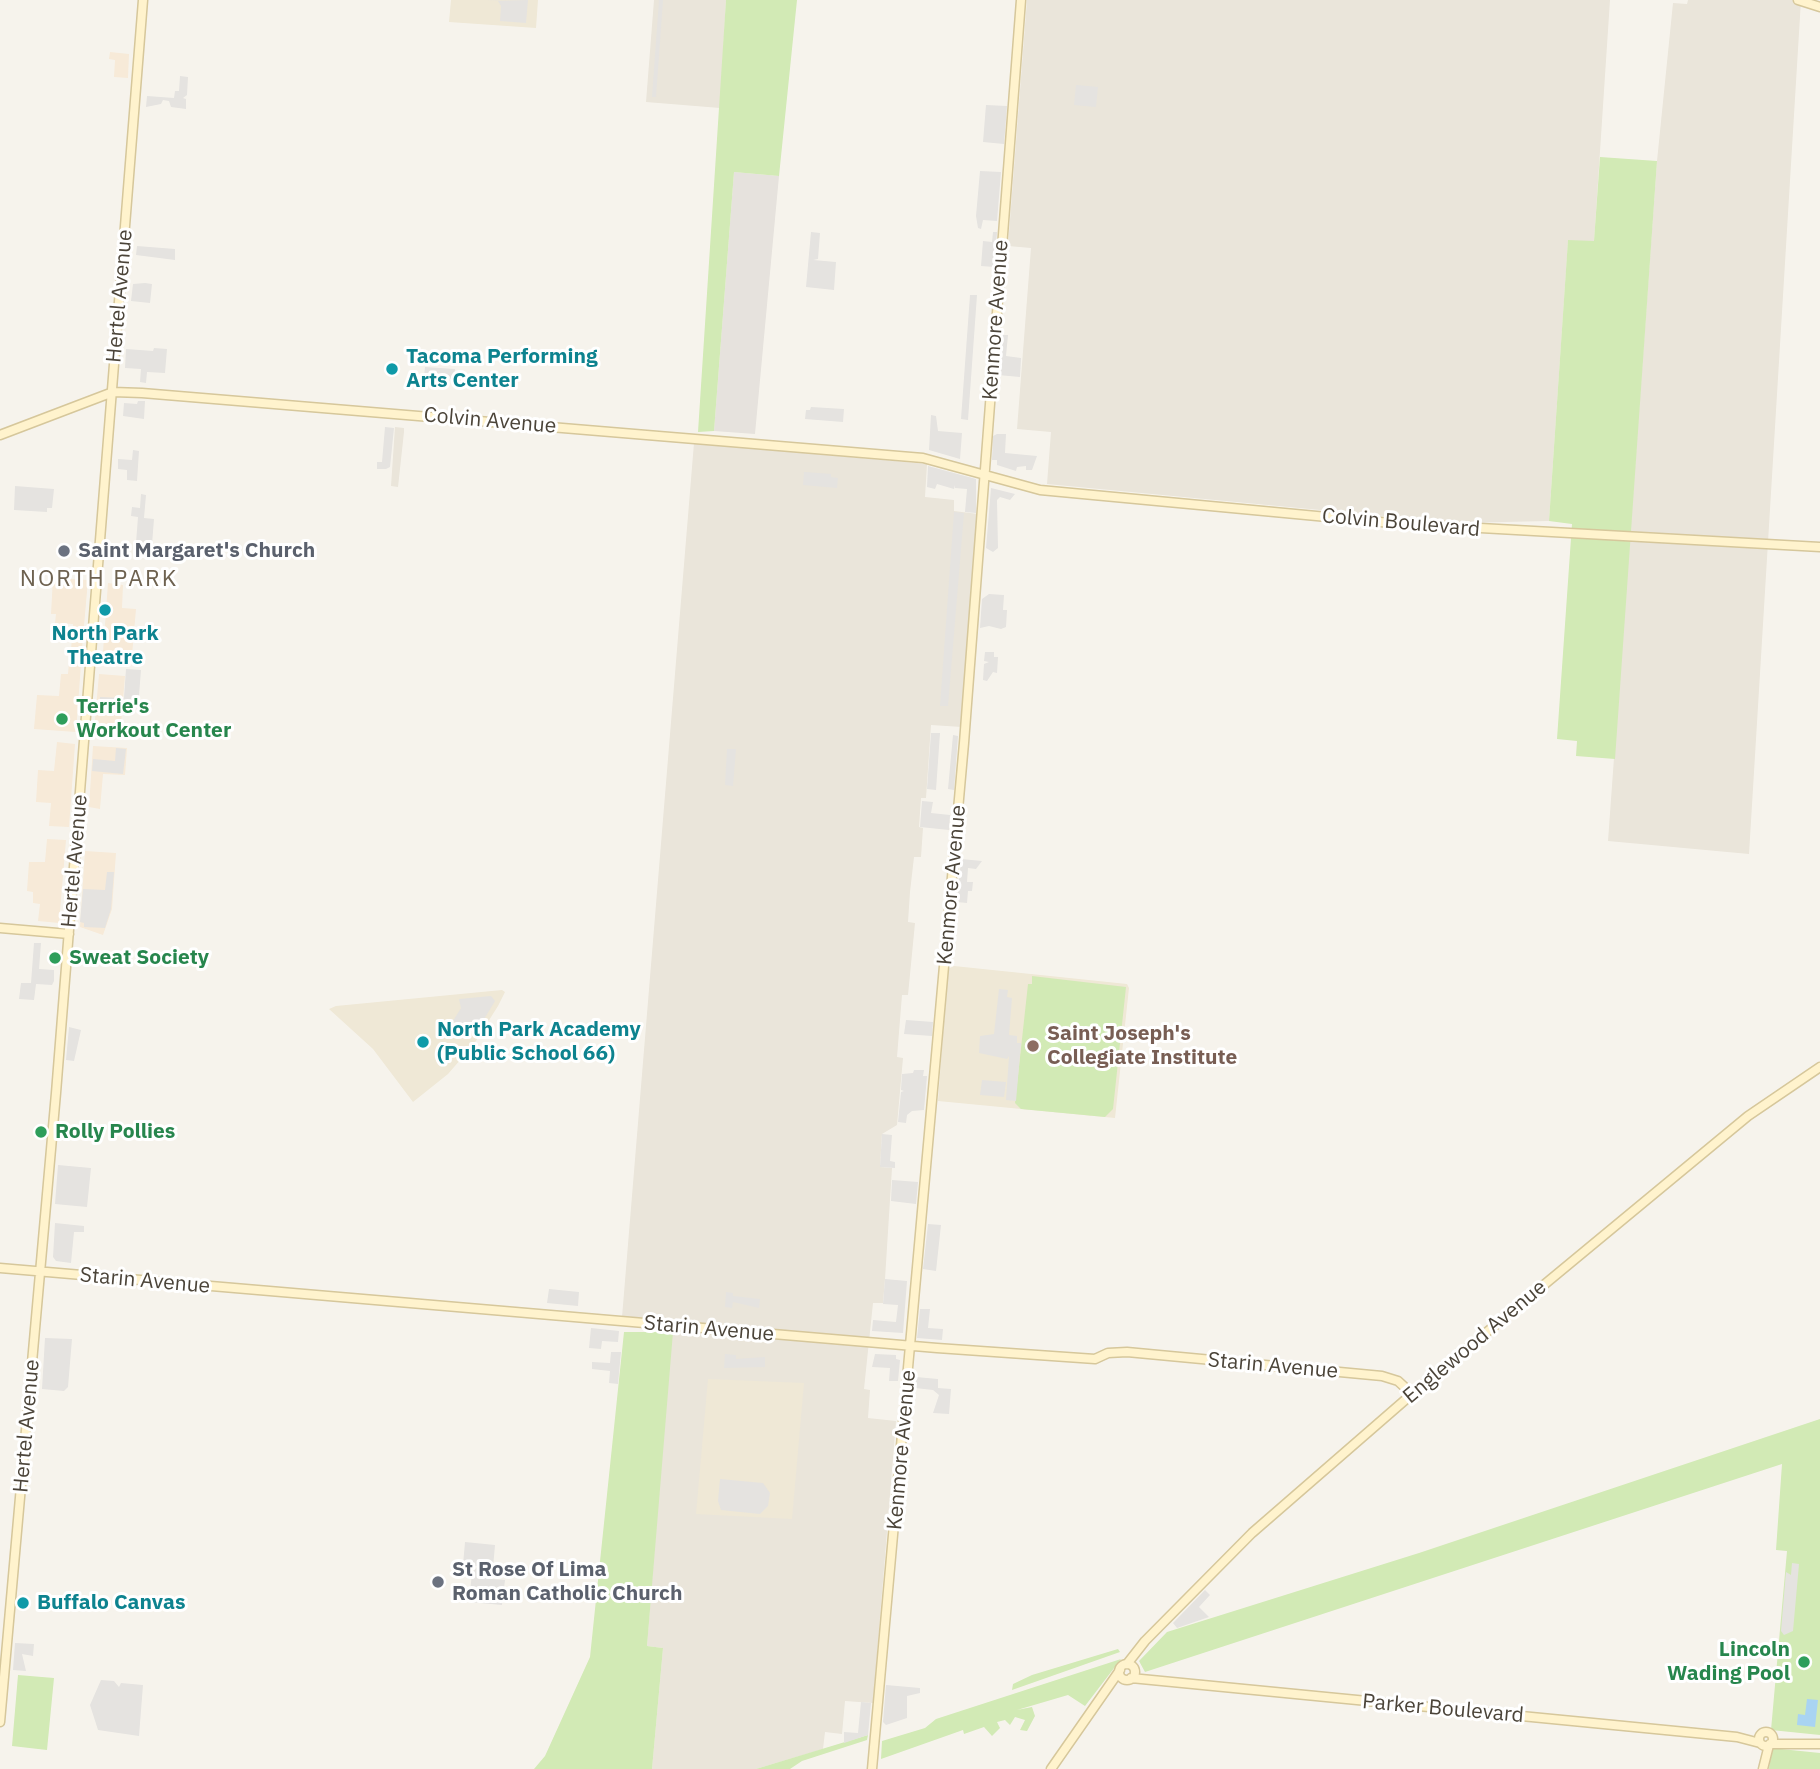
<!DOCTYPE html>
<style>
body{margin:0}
canvas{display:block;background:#f6f3ec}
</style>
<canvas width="1820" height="1769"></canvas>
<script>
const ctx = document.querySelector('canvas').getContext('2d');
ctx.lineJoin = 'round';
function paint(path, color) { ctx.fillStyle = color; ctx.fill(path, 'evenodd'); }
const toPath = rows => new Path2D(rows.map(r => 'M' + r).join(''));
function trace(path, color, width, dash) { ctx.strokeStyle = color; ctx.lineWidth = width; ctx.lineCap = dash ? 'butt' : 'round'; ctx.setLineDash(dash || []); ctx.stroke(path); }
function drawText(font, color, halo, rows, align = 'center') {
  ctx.font = font + ' "IBM Plex Sans",sans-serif'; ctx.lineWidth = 6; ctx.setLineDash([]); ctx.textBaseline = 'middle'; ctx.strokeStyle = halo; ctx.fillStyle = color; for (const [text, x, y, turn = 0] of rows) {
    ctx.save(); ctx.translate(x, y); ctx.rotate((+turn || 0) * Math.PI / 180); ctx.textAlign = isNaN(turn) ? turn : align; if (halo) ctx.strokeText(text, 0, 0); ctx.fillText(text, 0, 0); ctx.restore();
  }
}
paint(toPath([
 [654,0,726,0,720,108,646,102],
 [1027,0,1610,0,1594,242,1568,241,1549,521,1457,523,1047,484,1051,432,1017,429,1031,248,1008,246],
 [1688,0,1801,0,1749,854,1608,841,1657,161,1673,3,1687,4],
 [395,427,404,428,404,432,398,487,391,486],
 [694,443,927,464,925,497,954,500,954,511,978,514,962,727,931,725,926,798,921,798,919,827,923,828,921,857,914,857,910,892,908,922,915,923,908,995,902,995,897,1057,903,1058,897,1125,882,1134,880,1167,892,1168,885,1279,883,1303,873,1303,864,1389,870,1390,868,1418,896,1421,873,1703,845,1701,842,1734,825,1732,823,1749,756,1769,652,1769,663,1648,647,1646,672,1322,622,1317]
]), '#eae5da');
paint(toPath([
 [110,52,129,54,128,78,114,77,115,60,109,59],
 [53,578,88,580,82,649,79,651,71,650,73,624,55,623,56,614,51,614],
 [108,583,123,585,122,608,136,609,132,655,103,652],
 [69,663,81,664,76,732,34,729,37,695,59,696,61,674,68,674],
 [99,674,125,676,120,736,96,734,94,731],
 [57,742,75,744,69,827,49,826,51,803,36,802,38,770,54,771],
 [93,746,127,748,125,775,103,774,100,809,89,807],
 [47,839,66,840,59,923,38,921,40,904,33,903,33,892,27,891,29,862,45,862],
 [85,851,116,853,112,909,103,935,80,927]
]), '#f7ead8');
paint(toPath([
 [734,172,779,176,755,434,714,431]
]), '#e6e2dd');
paint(toPath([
 [451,0,538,0,536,28,449,22],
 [954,966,1127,984,1129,988,1115,1118,938,1101,948,969],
 [502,990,505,992,498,1006,474,1044,448,1074,413,1102,373,1049,329,1009,336,1006],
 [708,1379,804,1383,792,1519,696,1514]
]), '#efe8d6');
paint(toPath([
 [726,0,797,0,779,176,734,172,714,431,698,432],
 [1600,157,1657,161,1615,759,1576,756,1577,741,1557,739,1572,524,1549,521,1568,240,1594,241],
 [1032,976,1126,987,1113,1109,1105,1117,1021,1109,1015,1103,1028,984,1032,984],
 [624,1332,673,1332,647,1646,663,1648,652,1769,534,1769,545,1756,590,1657],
 [1820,1419,1820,1735,1771,1730,1787,1551,1776,1550,1782,1464,1145,1672,1139,1661,1167,1632,1419,1553],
 [1118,1649,1120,1652,1012,1690,1013,1684,1032,1675],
 [1121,1659,1085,1706,1068,1695,1017,1710,1032,1707,1035,1716,1027,1731,1020,1730,1025,1720,1015,1717,1010,1725,1005,1720,997,1722,1000,1728,992,1736,984,1727,964,1734,963,1730,881,1759,882,1741,925,1728,936,1719],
 [18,1675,54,1678,47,1750,12,1746],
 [868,1735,867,1740,802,1761,790,1769,756,1769],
 [1771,1748,1820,1753,1820,1769,1769,1769]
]), '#d2eab5');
paint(toPath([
 [528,0,526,23,500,21,501,6,498,1,487,1],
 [659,0,663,0,656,97,652,97],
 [180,76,188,77,187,95,183,98,186,99,186,109,171,107,169,101,163,100,161,104,146,107,147,96,174,98,175,91,179,91],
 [1076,85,1098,87,1096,107,1074,105],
 [986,105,1007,106,1004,144,983,142],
 [980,171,1001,172,997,221,983,220,981,229,978,228,976,216],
 [811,232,820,233,818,259,813,260,836,262,834,290,806,287],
 [993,232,997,232,994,267,981,266,983,241,992,242],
 [137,246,175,249,175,260,136,255],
 [145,283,152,284,150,303,131,301,133,284],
 [970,295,977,295,968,420,961,419],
 [1001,335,1008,335,1006,356,1021,358,1020,377,998,375],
 [154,348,167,349,165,373,147,372,146,383,140,382,141,369,125,368,126,349,153,351],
 [425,367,455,369,454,379,424,377],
 [138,401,145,401,144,419,123,416,124,403,137,404],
 [811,407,844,409,843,422,805,419,806,410,810,410],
 [931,415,936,416,938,431,962,433,960,459,929,450],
 [385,427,394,428,390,467,386,469,377,469,377,462,382,462],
 [997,434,1006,434,1005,453,1037,456,1032,470,1026,470,1026,466,1017,467,1016,471,997,465,997,460,992,460,993,436],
 [133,450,139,451,137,481,127,480,127,470,118,469,118,459,132,460],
 [928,466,976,479,976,513,965,512,967,489,955,488,955,485,954,489,937,484,935,489,927,487],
 [804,472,831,474,831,477,838,478,837,488,803,485],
 [15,486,54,489,52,508,47,508,47,512,14,510],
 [991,488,1015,494,1010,500,1000,497,997,500,998,548,993,552,986,548],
 [141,494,146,495,144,518,154,519,151,557,135,556,138,517,131,516,132,507,140,508],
 [954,512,964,513,948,706,940,706],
 [989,594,1004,595,1003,610,1007,610,1006,627,1001,629,989,626,980,628,982,599],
 [985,652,994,652,994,657,998,657,997,673,993,672,987,681,983,680,984,664,989,662,984,661],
 [126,669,141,670,138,708,133,708,133,713,100,711,100,697,124,698],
 [931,733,940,733,936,790,927,789],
 [953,735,958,736,954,790,948,789],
 [116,748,126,749,123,774,92,771,93,759,115,761],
 [727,749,736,749,733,786,725,785],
 [922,801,933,802,931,813,950,815,949,830,920,827],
 [961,859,982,861,976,869,968,868,967,882,973,882,972,891,968,891,967,903,957,902],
 [107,872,114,872,111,909,105,928,84,927,84,923,80,922,83,889,105,890],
 [34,943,41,943,39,969,54,970,54,981,52,985,36,984,34,1000,19,999,21,983,31,983],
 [999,989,1008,990,1007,997,1012,998,1009,1035,1017,1036,1017,1043,1021,1043,1016,1101,1006,1100,1009,1056,1007,1059,979,1053,980,1036,994,1034],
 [491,996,495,1001,475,1034,453,1021,461,1008,459,999],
 [906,1020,933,1022,932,1036,904,1034],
 [69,1027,81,1030,74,1061,66,1060],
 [914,1070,924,1070,923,1076,927,1076,924,1110,912,1111,907,1115,906,1123,898,1122,901,1092,904,1091,901,1090,902,1074,913,1073],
 [982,1080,1006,1082,1004,1097,980,1095],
 [882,1134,892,1135,890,1161,895,1162,895,1168,880,1167],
 [58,1165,91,1168,87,1207,55,1204],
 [892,1180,918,1182,916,1204,891,1201],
 [55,1223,84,1226,84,1232,74,1232,71,1263,56,1261,53,1257],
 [928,1224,941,1225,936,1271,923,1269],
 [885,1279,907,1281,903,1333,872,1331,873,1320,896,1322,898,1305,883,1304],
 [549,1289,579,1292,578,1306,547,1303],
 [726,1292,733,1293,733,1296,760,1299,759,1308,733,1302,732,1308,725,1307],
 [920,1309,930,1309,928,1328,943,1329,942,1340,917,1338],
 [591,1328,619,1331,618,1342,602,1341,601,1349,589,1348],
 [45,1338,72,1339,68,1387,64,1391,42,1389],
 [611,1352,621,1352,618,1384,609,1383,610,1371,592,1369,592,1362,610,1363],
 [725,1354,736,1355,736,1359,765,1357,765,1367,724,1368],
 [875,1354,896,1355,896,1359,900,1360,898,1381,889,1381,890,1368,872,1367],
 [916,1377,938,1379,938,1388,951,1389,949,1414,933,1413,939,1395,933,1390,915,1388],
 [720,1479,763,1483,770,1493,768,1506,760,1514,721,1510,718,1501],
 [465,1542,495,1545,492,1579,505,1580,502,1605,469,1602,472,1573,478,1566,463,1565],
 [1792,1563,1799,1564,1793,1631,1784,1635,1781,1631,1786,1572,1791,1575],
 [1205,1590,1210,1595,1199,1607,1209,1617,1177,1628,1173,1623],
 [15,1643,34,1644,33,1656,22,1654,26,1671,13,1670],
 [101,1680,114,1681,119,1687,121,1683,143,1685,139,1736,98,1730,90,1705],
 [886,1685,920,1688,920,1693,907,1696,907,1718,886,1725,883,1722],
 [861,1702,871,1703,868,1735,844,1743,844,1732,858,1733]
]), '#e5e3e0');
paint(toPath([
 [1807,1699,1818,1700,1815,1727,1797,1725,1798,1714,1805,1715]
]), '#a9d4f2');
const secondary = toPath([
 [1798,0,1820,7],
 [0,435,113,392,142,393,923,458,1040,490,1391,523,1820,547],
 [0,928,69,934],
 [0,1268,937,1348,1095,1359,1108,1353,1127,1352,1382,1376,1398,1381,1412,1394],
 [1127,1664,1145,1641,1252,1533,1412,1394,1748,1116,1820,1067],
 '1119 1672a8 8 0 1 1 16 0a8 8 0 1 1-16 0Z',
 [1131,1678,1737,1737,1760,1743],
 [0,1722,56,1093,143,0],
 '1759 1739a7 7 0 1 1 14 0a7 7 0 1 1-14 0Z',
 [1770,1744,1820,1744],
 [872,1769,964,743,1021,0],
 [1051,1769,1120,1670],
 [1763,1769,1769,1745]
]);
trace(secondary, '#d6c79b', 11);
trace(secondary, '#fff3cd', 8);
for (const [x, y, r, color] of [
 [392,369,7,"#0f9aa8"],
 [64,551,7,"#6b7280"],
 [105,610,7,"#0f9aa8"],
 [62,719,7,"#2e9e5b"],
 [55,958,7,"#2e9e5b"],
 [423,1042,7,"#0f9aa8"],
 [1033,1046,7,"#8d6e63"],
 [41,1132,7,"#2e9e5b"],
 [438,1582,7,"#6b7280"],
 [23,1603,7,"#0f9aa8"],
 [1804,1662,7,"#2e9e5b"]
]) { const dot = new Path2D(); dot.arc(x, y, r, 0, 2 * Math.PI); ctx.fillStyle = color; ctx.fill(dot); trace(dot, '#fff', 2.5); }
drawText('21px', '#4b4439', '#fff', [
 ["Hertel Avenue",120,296,-85],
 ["Kenmore Avenue",996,320,-86],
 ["Colvin Avenue",490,421,5],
 ["Colvin Boulevard",1401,523,5],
 ["Hertel Avenue",75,861,-85],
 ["Kenmore Avenue",952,885,-85],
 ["Starin Avenue",145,1281,5],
 ["Starin Avenue",709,1329,5],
 ["Englewood Avenue",1475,1342,-40],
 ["Starin Avenue",1273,1366,5],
 ["Hertel Avenue",27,1426,-85],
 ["Kenmore Avenue",902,1450,-85],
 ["Parker Boulevard",1443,1709,5]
]);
drawText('bold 21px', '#0d838f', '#fff', [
 ["Tacoma Performing",406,357],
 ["Arts Center",406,381],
 ["North Park",105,634,"center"],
 ["Theatre",105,658,"center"],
 ["North Park Academy",437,1030],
 ["(Public School 66)",437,1054],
 ["Buffalo Canvas",37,1603]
], 'left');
drawText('bold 21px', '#5b616d', '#fff', [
 ["Saint Margaret's Church",78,551],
 ["St Rose Of Lima",452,1570],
 ["Roman Catholic Church",452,1594]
], 'left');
drawText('bold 21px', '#27864d', '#fff', [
 ["Terrie's",76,707],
 ["Workout Center",76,731],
 ["Sweat Society",69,958],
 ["Rolly Pollies",55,1132],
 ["Lincoln",1790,1650,"right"],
 ["Wading Pool",1790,1674,"right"]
], 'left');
drawText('bold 21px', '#785e54', '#fff', [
 ["Saint Joseph's",1047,1034],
 ["Collegiate Institute",1047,1058]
], 'left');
ctx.letterSpacing = '2px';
drawText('23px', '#6e6250', '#fff', [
 ["NORTH PARK",99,579]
]);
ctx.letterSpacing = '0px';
</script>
